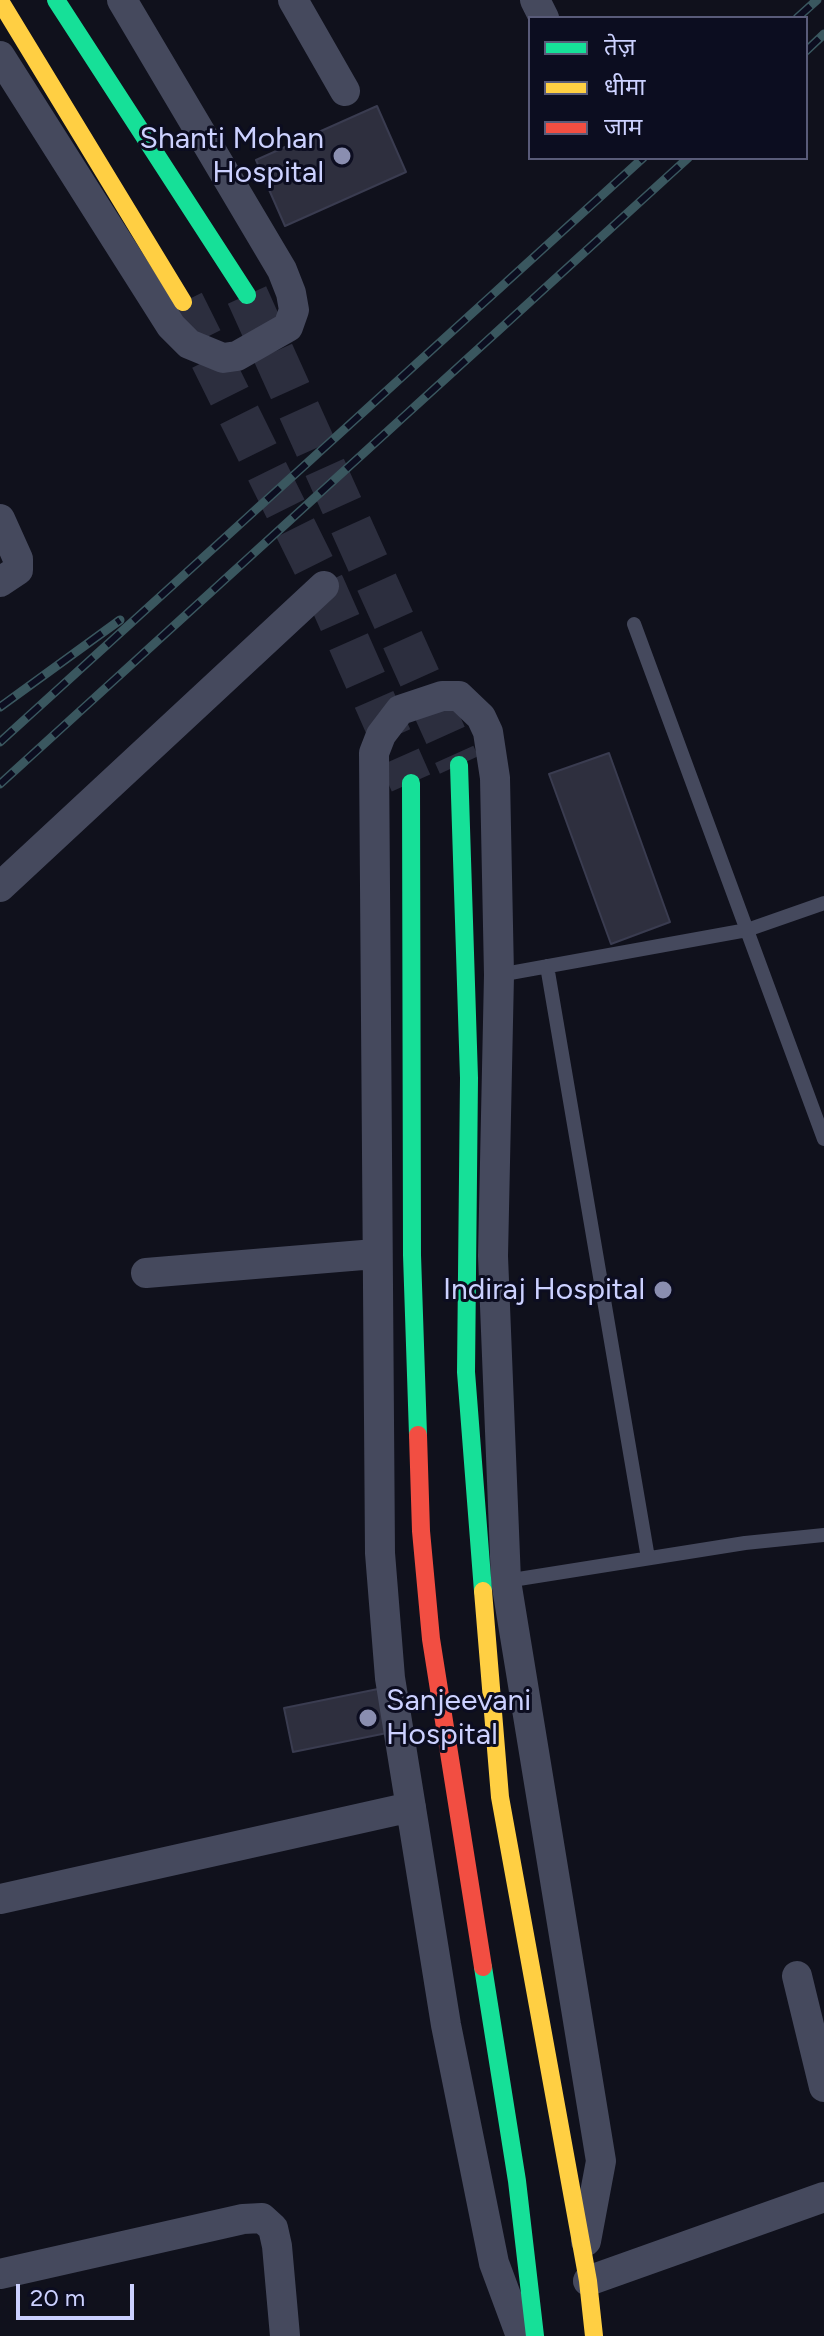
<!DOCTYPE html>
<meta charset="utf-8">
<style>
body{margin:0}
#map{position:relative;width:824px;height:2336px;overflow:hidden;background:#10111c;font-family:Figtree,"Noto Sans Devanagari",sans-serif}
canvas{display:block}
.legend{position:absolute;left:528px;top:16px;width:280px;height:144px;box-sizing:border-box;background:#0c0d20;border:2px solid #595b79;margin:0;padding:10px 14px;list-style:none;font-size:24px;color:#ccd1ff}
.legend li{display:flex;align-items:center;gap:16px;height:40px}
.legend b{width:40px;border:2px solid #595b79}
.scale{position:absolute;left:16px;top:2284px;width:118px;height:36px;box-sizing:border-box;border:4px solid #ccd1ff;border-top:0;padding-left:10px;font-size:24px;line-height:28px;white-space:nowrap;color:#ccd1ff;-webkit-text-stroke:6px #0c0d20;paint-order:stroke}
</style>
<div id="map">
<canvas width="824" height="2336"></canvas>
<ul class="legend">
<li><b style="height:10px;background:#16e098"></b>तेज़</li>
<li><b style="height:10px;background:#ffcf43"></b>धीमा</li>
<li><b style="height:10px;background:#f24e42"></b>जाम</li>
</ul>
<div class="scale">20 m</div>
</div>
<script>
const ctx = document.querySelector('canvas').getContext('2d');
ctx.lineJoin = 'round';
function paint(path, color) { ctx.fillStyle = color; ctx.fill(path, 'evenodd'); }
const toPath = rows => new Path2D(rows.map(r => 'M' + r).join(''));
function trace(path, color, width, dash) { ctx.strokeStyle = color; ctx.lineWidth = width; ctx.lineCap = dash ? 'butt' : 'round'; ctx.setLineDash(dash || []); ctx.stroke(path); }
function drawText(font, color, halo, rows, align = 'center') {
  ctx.font = font + ' Figtree,sans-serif'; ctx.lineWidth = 6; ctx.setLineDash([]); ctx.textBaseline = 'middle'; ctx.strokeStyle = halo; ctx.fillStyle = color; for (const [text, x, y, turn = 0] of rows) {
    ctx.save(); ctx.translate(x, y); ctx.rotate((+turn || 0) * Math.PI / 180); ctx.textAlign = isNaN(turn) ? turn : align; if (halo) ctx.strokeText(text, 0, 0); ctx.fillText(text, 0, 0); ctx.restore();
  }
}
const building = toPath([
 [377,106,406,172,285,226,256,160,377,106],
 [609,753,670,922,611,944,549,774,609,753],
 [378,1689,387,1733,293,1752,284,1708,378,1689]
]);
paint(building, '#2e2f3e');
trace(building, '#3a3c50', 2);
trace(toPath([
 [247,295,459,765],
 [183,302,324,586,411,783]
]), '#2c2e3e', 42, [42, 21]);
trace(toPath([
 [634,624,824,1139],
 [547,966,648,1558],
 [499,975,747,930,824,903],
 [506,1581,745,1543,824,1535]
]), '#45495d', 14);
trace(toPath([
 [293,0,345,91],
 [535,0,544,18],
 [0,56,171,326,189,344,223,358,237,356,288,327,294,310,291,293,282,270,122,0],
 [0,519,18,559,18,570,0,582],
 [0,887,324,586],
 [146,1273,375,1254],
 [0,1899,411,1807],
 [797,1976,824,2087],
 [0,2274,243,2219,262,2218,273,2228,277,2246,285,2336],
 [588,2281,824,2197],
 [521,2336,494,2263,446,2025,390,1678,380,1553,374,753,381,735,400,710,442,696,459,696,481,717,488,732,495,778,499,975,493,1256,506,1581,601,2161,586,2241]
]), '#45495d', 30);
trace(toPath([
 [56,0,247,295],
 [459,765,469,1078,466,1372,483,1591],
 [411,783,412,1255,418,1435],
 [483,1967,517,2181,535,2336]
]), '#16e098', 18);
trace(toPath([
 [0,1,183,302],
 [483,1591,500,1797,588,2281,594,2336]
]), '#ffcf43', 18);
trace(toPath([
 [418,1435,421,1531,431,1639,483,1967]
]), '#f24e42', 18);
const rail = toPath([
 [797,18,817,0],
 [806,51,824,34],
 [0,707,120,620],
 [0,742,643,158],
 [0,784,688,158]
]);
trace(rail, '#3a575f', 9);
trace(rail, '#0c0d20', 6, [18]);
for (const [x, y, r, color] of [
 [342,156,10,"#8a8eb0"],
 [663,1290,10,"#8a8eb0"],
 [368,1718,10,"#8a8eb0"]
]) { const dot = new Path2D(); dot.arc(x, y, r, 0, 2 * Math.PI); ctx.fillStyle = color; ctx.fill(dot); trace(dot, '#0c0d20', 3); }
drawText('30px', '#ccd1ff', '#0c0d20', [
 ["Shanti Mohan",324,139],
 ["Hospital",324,173],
 ["Indiraj Hospital",645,1290],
 ["Sanjeevani",386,1701,"left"],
 ["Hospital",386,1735,"left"]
], 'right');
</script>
